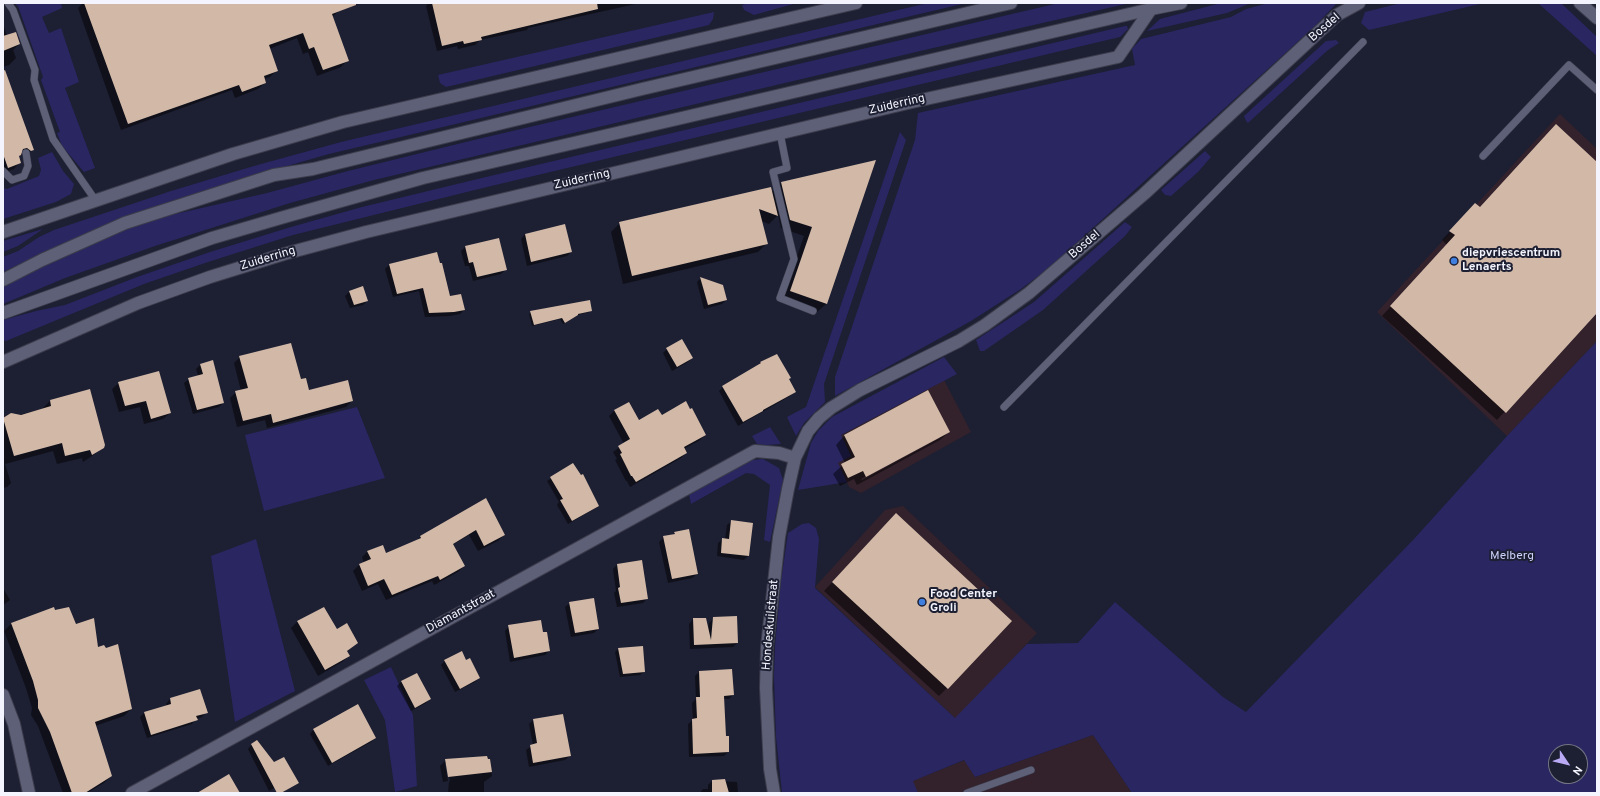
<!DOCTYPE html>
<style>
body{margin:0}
#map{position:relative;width:1600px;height:796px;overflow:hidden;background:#1d1f32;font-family:Overpass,sans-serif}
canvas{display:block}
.frame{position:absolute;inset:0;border:4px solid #f3f4fd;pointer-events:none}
.north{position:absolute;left:1548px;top:744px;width:40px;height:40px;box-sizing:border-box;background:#1d1f32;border:1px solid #737483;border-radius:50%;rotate:125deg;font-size:11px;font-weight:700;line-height:16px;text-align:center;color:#f3f4fd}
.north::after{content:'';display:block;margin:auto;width:14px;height:18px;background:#baaaf6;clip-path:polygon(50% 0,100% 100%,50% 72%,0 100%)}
</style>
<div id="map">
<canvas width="1600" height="796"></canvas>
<div class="frame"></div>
<div class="north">N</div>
</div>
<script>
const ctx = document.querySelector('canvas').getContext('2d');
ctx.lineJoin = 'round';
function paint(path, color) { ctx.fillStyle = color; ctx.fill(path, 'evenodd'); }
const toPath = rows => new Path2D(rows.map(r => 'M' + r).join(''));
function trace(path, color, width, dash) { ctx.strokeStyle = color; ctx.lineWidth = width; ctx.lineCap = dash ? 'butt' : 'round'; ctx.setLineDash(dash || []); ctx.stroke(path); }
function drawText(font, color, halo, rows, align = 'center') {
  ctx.font = font + ' Overpass,sans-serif'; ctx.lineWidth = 4; ctx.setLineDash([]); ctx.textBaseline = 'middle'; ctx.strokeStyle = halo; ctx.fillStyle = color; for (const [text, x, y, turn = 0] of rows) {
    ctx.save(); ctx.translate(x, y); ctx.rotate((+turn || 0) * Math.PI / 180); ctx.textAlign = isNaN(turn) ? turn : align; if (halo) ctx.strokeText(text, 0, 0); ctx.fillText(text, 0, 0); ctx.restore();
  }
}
paint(toPath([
 [1560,114,1597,149,1597,341,1507,436,1377,312],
 [944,380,971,432,861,493,849,487,838,463,851,455,841,435],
 [903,506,1037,633,956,719,815,587,885,510],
 [1093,735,1132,793,918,793,912,781,965,760,975,777]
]), '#33222c');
paint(toPath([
 [14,3,61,3,62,8,42,17,49,33,61,28,79,82,65,88,95,168,84,172,62,146,57,133,60,132,41,80,43,77,18,6],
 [749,3,797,3,754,15,744,10,742,5],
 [928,3,966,3,329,154,252,176,168,202,111,223,3,272,3,257,18,251,39,237,54,230,171,191,254,166,341,142],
 [1059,3,1130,3,933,48,374,180,290,203,155,246,65,278,3,304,3,284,102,238,158,218,267,193,348,171,474,140],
 [1221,3,1251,3,1227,13,1147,31,1160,19],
 [1337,3,1315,26,1050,267,1021,289,971,321,835,396,835,377,915,140,918,113,1135,65,1132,49,1141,39,1231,17,1246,9,1265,4],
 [1401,3,1484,3,1369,30,1361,23,1365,12],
 [1538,3,1561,3,1597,37,1597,56],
 [714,12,713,19,709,25,446,87,440,83,438,75],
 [1125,26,1127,26,1128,29,1120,37,487,187,293,235,208,262,144,284,6,341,3,340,3,320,36,311,65,305,137,277,210,252,291,227,362,207,486,177],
 [1336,40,1339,43,1328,50,1248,123,1246,121,1244,116,1326,41],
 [900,132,906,140,824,384,825,402,804,423,796,436,787,417,806,407],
 [1205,151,1211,157,1198,172,1171,196,1165,195,1161,190],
 [52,152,63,171,74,184,71,194,56,202,3,219,3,188,7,189,39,176,41,170,38,158],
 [1125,222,1132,227,1125,236,1043,310,984,351,980,351,976,340,1034,302],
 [43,229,18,246,3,252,3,241],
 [1597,341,1597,793,1132,793,1093,735,975,777,964,760,913,781,918,793,782,793,776,737,774,677,775,646,781,581,788,533,802,524,809,523,816,528,819,539,815,588,955,718,1027,644,1078,643,1115,602,1223,697,1246,712,1414,539,1507,436],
 [1556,752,1580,752,1580,776,1556,776],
 [944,357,957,374,841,435,851,456,838,463,847,482,798,490,811,443,818,431,832,417],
 [357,407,385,478,264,511,245,435],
 [770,427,781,444,766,445,757,444,752,436],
 [763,459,779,468,783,480,770,542,764,540,770,485,754,474,746,473,691,504,689,494,752,460],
 [256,539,295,691,235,722,211,556],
 [391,667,413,715,417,786,395,792,385,720,364,680]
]), '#292662');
paint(toPath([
 [83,3,337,3,340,10,332,17,348,60,341,67,317,76,308,52,303,54,297,38,269,49,277,70,270,77,264,79,265,83,258,89,235,98,232,90,121,130,78,8],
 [429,3,640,3,528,28,527,30,480,40,475,45,458,49,457,46,437,51,426,6],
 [3,24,7,36,19,44,13,50,16,58,9,65,3,67],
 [3,68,32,150,24,157,20,154,18,156,20,162,14,169,3,173],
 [874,161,826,304,817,312,782,300,804,236,781,228,778,215,769,224,761,221,767,243,758,252,623,284,611,232,620,223,772,192,781,183],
 [1597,163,1597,311,1497,420,1382,316,1447,245,1442,240,1467,213],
 [525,234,571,252,567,256,527,266,521,239],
 [466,246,505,270,501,274,473,281,469,266,465,266,461,251],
 [437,253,449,297,464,310,460,314,450,316,425,317,419,291,393,297,385,269,389,265],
 [701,278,726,300,722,304,704,309,697,282],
 [349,292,367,301,363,305,350,308,345,296],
 [591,310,589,312,577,315,563,324,560,319,532,326,529,314,531,312],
 [667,349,692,358,688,362,672,371,663,353],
 [777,355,794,392,790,396,738,426,719,391,723,387,756,367,760,363],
 [240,357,300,381,308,392,352,401,346,407,267,428,265,420,237,427,230,398,236,392,241,391,234,363],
 [201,364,223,403,219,407,193,414,184,383,189,379,198,376,196,369],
 [119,383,170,413,163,419,144,424,140,407,119,412,112,389],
 [927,391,949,432,940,440,857,485,854,479,840,486,833,474,845,463,836,445,844,436],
 [940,436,940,438,862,480,861,479],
 [51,400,104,445,95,454,83,462,82,458,57,464,53,451,5,464,11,483,7,487,3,488,3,419,42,409],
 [629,403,639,421,661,416,705,435,700,440,684,449,686,453,681,458,630,487,627,481,626,481,615,460,617,459,613,452,624,444,609,416,614,411],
 [573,464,598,506,594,509,568,524,557,505,559,502,547,481],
 [486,499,504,535,498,541,478,551,469,535,452,545,464,566,458,572,434,585,432,581,386,600,378,584,362,591,353,571,359,565,364,563,362,557,368,551,386,554,415,542,420,537],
 [732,521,752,524,748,556,744,560,717,556,718,543,723,539,725,539,727,525],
 [888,523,947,688,939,696,824,591],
 [675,533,697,574,692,578,668,583,659,542,664,537,672,536],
 [617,565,647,599,643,603,617,607,614,593,616,591,613,569],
 [3,588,10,600,3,605],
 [570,603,598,629,594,633,571,637,565,607],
 [53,609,75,625,97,649,131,709,124,716,95,726,111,776,104,783,87,793,63,793,38,726,31,715,32,708,26,688,4,631,11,624],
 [714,618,737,643,733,647,690,649,689,624,693,619,708,632,709,623],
 [298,621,336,630,357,643,346,652,349,656,342,662,318,676,291,628],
 [509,626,543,633,549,651,545,655,510,662,505,631],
 [618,649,644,672,640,675,620,677,615,652],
 [445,661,466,661,479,678,475,682,455,692,441,665],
 [699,672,733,695,729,699,723,699,725,737,728,752,724,756,689,757,688,724,693,720,692,703,696,699,695,676],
 [417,674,430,699,426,703,411,711,397,686,401,682],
 [170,699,206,712,202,717,196,719,192,724,147,738,140,717,144,713,167,706,166,704],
 [533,720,570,756,565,760,529,767,526,750,533,745,529,724],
 [314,729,375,738,371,742,328,766,310,734],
 [252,744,274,763,297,782,282,793,280,793,276,787,269,791,248,749],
 [446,760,490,760,492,776,484,782,484,793,448,793,449,782,450,781,447,764,445,764,448,781,443,782,440,766],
 [712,781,737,782,738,793,700,793,703,789,708,789,708,785]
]), '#0007');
paint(toPath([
 [84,3,356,3,356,5,332,14,349,61,323,70,314,47,309,49,303,33,269,45,278,71,264,76,266,83,242,92,239,85,128,124],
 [432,3,597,3,598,9,481,37,482,40,464,44,463,41,442,46],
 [16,32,20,44,3,51,3,36],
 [5,70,34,150,31,151,27,148,23,149,21,155,19,156,21,163,8,168,3,154,3,71],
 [1556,124,1597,162,1597,313,1506,413,1390,306,1455,235,1449,231,1475,203,1480,207],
 [876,160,827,304,790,291,812,227,790,220,781,182],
 [771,187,778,216,759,209,768,244,632,276,619,222],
 [565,224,572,252,531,262,525,234],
 [499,238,507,270,477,277,473,262,469,263,465,246],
 [437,252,440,263,442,263,450,296,461,294,465,310,454,312,429,313,423,288,397,294,389,264],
 [700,277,723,285,727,300,708,305],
 [363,286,368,301,354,305,349,291],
 [590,300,592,311,578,314,578,315,565,323,562,318,534,325,530,311],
 [682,339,693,358,677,367,666,348],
 [291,343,301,379,306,378,309,390,348,380,353,401,273,423,271,414,243,421,235,391,248,388,239,356],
 [777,354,791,378,789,379,796,392,763,410,763,411,743,422,722,386,761,363,760,362],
 [213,360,224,403,197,410,188,378,203,374,200,364],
 [159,371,171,413,151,419,146,401,125,406,118,382],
 [90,389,105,445,104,448,92,455,90,450,65,456,62,443,14,456,3,418,11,413,21,415,51,406,50,400],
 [928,390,950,432,866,477,863,471,848,478,841,464,855,457,844,435],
 [686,401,690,409,692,408,706,435,684,447,687,453,636,482,632,476,631,476,620,454,622,453,618,446,630,439,614,410,629,402,639,420,658,409,662,415],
 [573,463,581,475,583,474,599,506,572,521,560,500,563,499,550,477],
 [486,498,505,535,484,546,476,530,453,544,465,566,440,580,438,576,392,595,384,579,368,586,359,564,371,559,367,551,383,545,386,553,421,538,420,536],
 [896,513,1012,621,948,689,832,582],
 [731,520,753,523,749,556,721,553,722,538,729,539],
 [689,529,698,574,672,579,663,536,675,534,674,532],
 [642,560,648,599,621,603,618,588,620,587,617,564],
 [594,598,599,629,575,633,569,602],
 [54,607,55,610,69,607,76,624,94,618,98,647,104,645,106,648,118,644,132,709,95,722,112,776,85,793,72,793,50,732,38,708,38,700,33,681,11,623],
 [324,607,337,629,347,623,358,643,347,651,350,656,325,670,297,621],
 [737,616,738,643,694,645,693,618,706,618,711,640,713,617],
 [541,620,543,632,547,632,550,651,514,658,508,625],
 [643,646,645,672,623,674,618,648],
 [462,651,466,660,470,658,480,678,460,689,444,660],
 [732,669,734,695,724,696,726,736,729,736,729,752,693,754,692,719,697,718,696,697,700,697,699,671],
 [417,673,431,699,415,708,401,681],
 [200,689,208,713,196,716,198,720,151,735,144,712,171,704,170,698],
 [358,704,376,738,332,763,313,729],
 [563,714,571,756,533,763,530,745,537,743,533,719],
 [257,740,274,762,284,757,299,783,281,793,277,793,251,744],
 [487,756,488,759,490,759,492,772,448,777,445,759],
 [229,774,240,793,197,793],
 [725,779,729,793,712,793,712,780]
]), '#d1b8a7');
const service = toPath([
 [8,3,13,10,35,70,34,80,53,139,96,201],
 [780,133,787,168,773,172,794,259,780,298,813,311],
 [1483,156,1569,65,1597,90],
 [3,171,12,180,24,176,28,166,26,153],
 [1004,407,1363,42],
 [967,793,1031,770]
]);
const minor = toPath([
 [1580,3,1597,18],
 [3,232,233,154,343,122,856,3],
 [3,362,138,303,210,277,284,254,366,232,912,102,1118,57,1151,9],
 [132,793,755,451,779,453,795,458],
 [774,793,770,769,766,688,767,647,779,537,788,489,795,458,808,431,819,418,831,408,860,390,959,341,985,325,1029,293,1144,194,1337,15,1359,3]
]);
const tertiary = toPath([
 [3,695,14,724,29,793]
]);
const secondary = toPath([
 [3,280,42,260,125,223,274,175,313,169,642,89,1011,3],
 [3,313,212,238,284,217,423,178,1151,9,1181,3]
]);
trace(service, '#3c3c4c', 8);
trace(minor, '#3c3c4c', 14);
trace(tertiary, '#3c3c4c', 14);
trace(secondary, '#3c3c4c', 14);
trace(service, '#5d6077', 7);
trace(minor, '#5d6077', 12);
trace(tertiary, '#5d6077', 12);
trace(secondary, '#5d6077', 12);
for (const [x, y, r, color] of [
 [1454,261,4,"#3f7fe0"],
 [922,602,4,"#3f7fe0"]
]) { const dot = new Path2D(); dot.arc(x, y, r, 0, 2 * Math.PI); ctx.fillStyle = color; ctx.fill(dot); trace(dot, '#1d1f32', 1.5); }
drawText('12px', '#f3f4fd', '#1d1f32', [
 ["Bosdel",1325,28,-41],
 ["Zuiderring",897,105,-13],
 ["Zuiderring",582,180,-13],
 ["Bosdel",1085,245,-41],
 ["Zuiderring",268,259,-17],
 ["Diamantstraat",461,612,-29],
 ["Hondeskuilstraat",771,625,-85]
]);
drawText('bold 12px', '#f3f4fd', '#1d1f32', [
 ["diepvriescentrum",1462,254],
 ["Lenaerts",1462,268],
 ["Food Center",930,595],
 ["Groli",930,609]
], 'left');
drawText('12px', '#ccd0f9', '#1d1f32', [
 ["Melberg",1512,557]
]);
</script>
